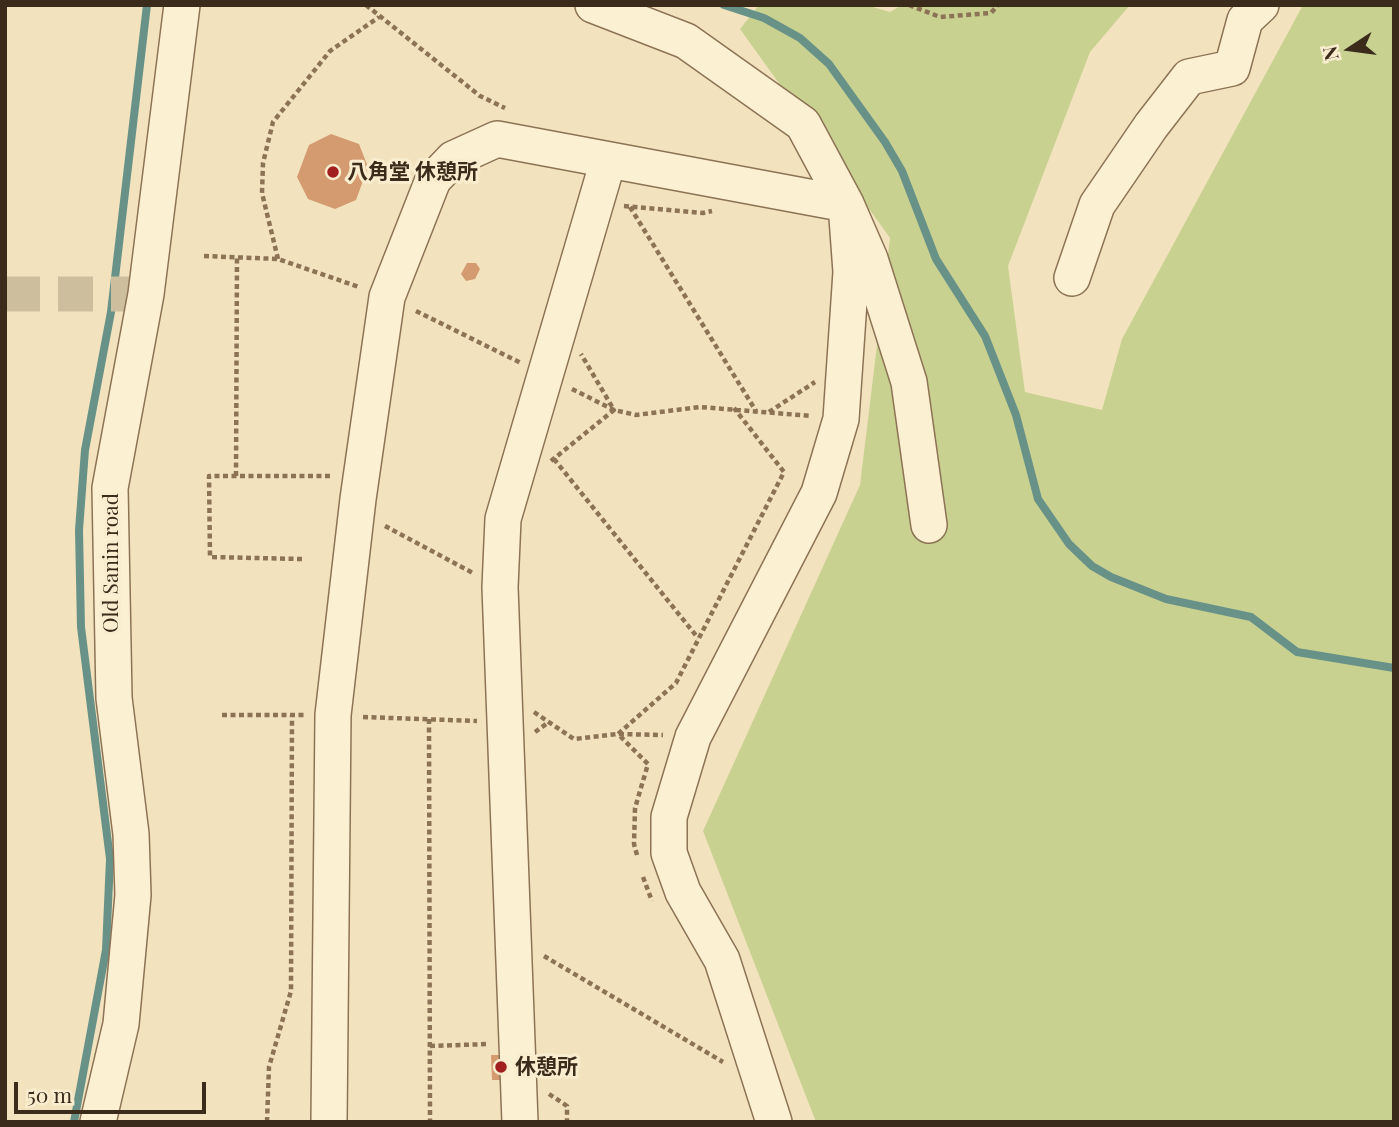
<!DOCTYPE html>
<meta charset="utf-8">
<style>
body{margin:0}
#map{position:relative;width:1399px;height:1127px;overflow:hidden;background:#f2e3be;font-family:"Playfair Display",serif}
canvas{display:block}
.frame{position:absolute;inset:0;border:7px solid #3a2b1b;pointer-events:none}
.north{position:absolute;left:1315px;top:14px;width:70px;height:70px;-webkit-text-stroke:5px #f9edcf;paint-order:stroke;rotate:257deg;font-size:19px;font-weight:700;line-height:28px;text-align:center;color:#3a2b1b}
.north::after{content:'';display:block;margin:auto;width:24px;height:32px;background:#3a2b1b;clip-path:polygon(50% 0,100% 100%,50% 72%,0 100%)}
.scale{position:absolute;left:14px;top:1082px;width:192px;height:32px;box-sizing:border-box;border:4px solid #3a2b1b;border-top:0;padding-left:9px;font-size:21px;line-height:24px;white-space:nowrap;color:#3a2b1b;-webkit-text-stroke:5px #f9edcf;paint-order:stroke}
</style>
<div id="map">
<canvas width="1399" height="1127"></canvas>
<div class="frame"></div>
<div class="north">N</div>
<div class="scale">50 m</div>
</div>
<script>
const ctx = document.querySelector('canvas').getContext('2d');
ctx.lineJoin = 'round';
function paint(path, color) { ctx.fillStyle = color; ctx.fill(path, 'evenodd'); }
const toPath = rows => new Path2D(rows.map(r => 'M' + r).join(''));
function trace(path, color, width, dash) { ctx.strokeStyle = color; ctx.lineWidth = width; ctx.lineCap = dash ? 'butt' : 'round'; ctx.setLineDash(dash || []); ctx.stroke(path); }
function drawText(font, color, halo, rows, align = 'center') {
  ctx.font = font + ' "Playfair Display","Noto Sans JP",serif'; ctx.lineWidth = 6; ctx.setLineDash([]); ctx.textBaseline = 'middle'; ctx.strokeStyle = halo; ctx.fillStyle = color; for (const [text, x, y, turn = 0] of rows) {
    ctx.save(); ctx.translate(x, y); ctx.rotate((+turn || 0) * Math.PI / 180); ctx.textAlign = isNaN(turn) ? turn : align; if (halo) ctx.strokeText(text, 0, 0); ctx.fillText(text, 0, 0); ctx.restore();
  }
}
paint(toPath([
 [759,5,866,5,890,12,902,5,1130,5,1090,52,1008,266,1025,392,1102,410,1122,339,1303,5,1394,5,1394,1122,816,1122,703,831,860,485,890,238,740,29]
]), '#c9d191');
trace(toPath([
 [724,5,764,18,800,38,829,64,885,142,902,171,936,259,985,336,1016,415,1038,499,1069,544,1092,566,1111,577,1166,599,1251,617,1297,652,1394,668],
 [74,1122,106,950,110,859,81,627,79,530,85,450,111,312,147,5]
]), '#689288', 8);
paint(toPath([
 [331,134,359,144,368,167,356,200,335,209,308,199,297,177,309,145],
 [467,263,476,263,480,269,475,279,466,281,461,274],
 [491,1055,510,1055,511,1080,492,1080]
]), '#d49b70');
trace(toPath([
 [5,294,134,294]
]), '#cdbe9d', 35, [35, 18]);
const minor = toPath([
 [593,5,686,41,803,124,846,204,870,259,909,382,929,525],
 [1072,278,1097,205,1151,126,1189,77,1232,68,1245,20,1261,5],
 [98,1122,121,1024,133,895,131,834,114,698,110,488,146,294,182,5],
 [329,1122,333,715,358,499,387,297,433,180,453,159,497,139,846,204],
 [520,1122,500,587,503,519,608,161],
 [774,1122,722,960,683,892,669,853,669,817,693,737,819,493,841,419,851,272,846,204]
]);
trace(minor, '#8d7355', 38);
trace(toPath([
 [366,5,480,96,505,108],
 [909,5,940,17,991,13,998,5],
 [624,206,703,213,712,211],
 [630,207,756,411],
 [204,256,278,259,359,287],
 [278,259,262,193,263,163,273,122,330,51,379,17],
 [416,311,521,363],
 [572,389,614,410,636,415,700,407,812,416],
 [769,412,815,382],
 [554,459,698,638],
 [551,461,614,410,581,354],
 [236,476,237,256],
 [385,526,473,573],
 [302,559,210,557,209,476,333,476],
 [534,712,574,739,618,734,663,735],
 [222,715,305,715],
 [363,717,477,721],
 [429,719,430,1122],
 [535,732,549,722],
 [637,855,634,844,635,808,648,764,618,734,676,683,784,472,734,408],
 [643,877,652,901],
 [544,956,723,1062],
 [430,1046,489,1044],
 [549,1094,567,1106,567,1122],
 [267,1122,269,1067,291,991,292,715]
]), '#8d7355', 4.5, [5, 3.5]);
trace(minor, '#fcf0d2', 35);
for (const [x, y, r, color] of [
 [333,172,7,"#a21f1f"],
 [501,1067,7,"#a21f1f"]
]) { const dot = new Path2D(); dot.arc(x, y, r, 0, 2 * Math.PI); ctx.fillStyle = color; ctx.fill(dot); trace(dot, '#f9edcf', 2.5); }
drawText('bold 21px', '#3a2b1b', '#f9edcf', [
 ["八角堂 休憩所",347,172],
 ["休憩所",515,1067]
], 'left');
drawText('21px', '#3a2b1b', '#f9edcf', [
 ["Old Sanin road",111,563,-90]
]);
</script>
